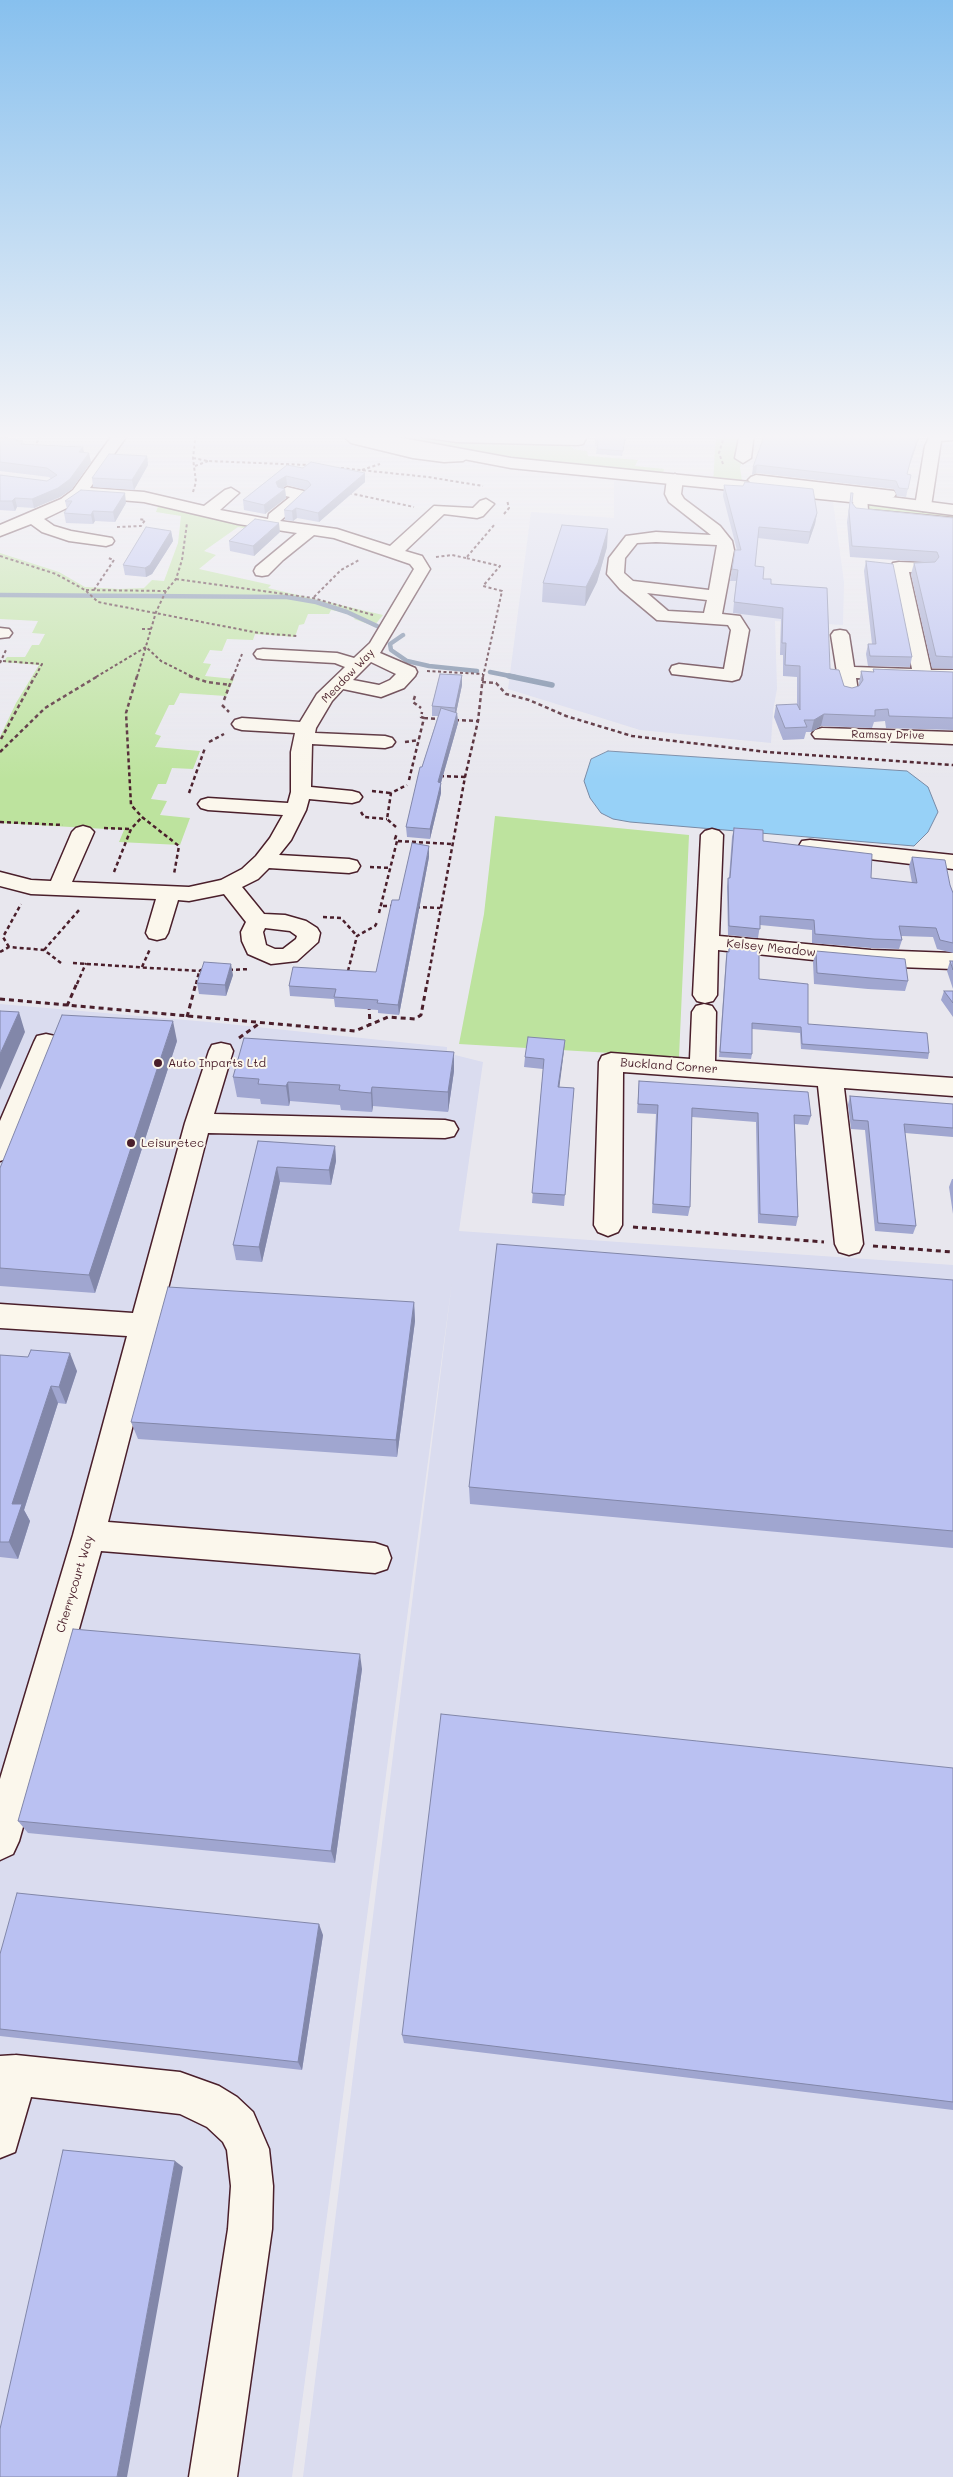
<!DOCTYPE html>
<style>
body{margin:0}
canvas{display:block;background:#e8e7ee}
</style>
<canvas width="953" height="2477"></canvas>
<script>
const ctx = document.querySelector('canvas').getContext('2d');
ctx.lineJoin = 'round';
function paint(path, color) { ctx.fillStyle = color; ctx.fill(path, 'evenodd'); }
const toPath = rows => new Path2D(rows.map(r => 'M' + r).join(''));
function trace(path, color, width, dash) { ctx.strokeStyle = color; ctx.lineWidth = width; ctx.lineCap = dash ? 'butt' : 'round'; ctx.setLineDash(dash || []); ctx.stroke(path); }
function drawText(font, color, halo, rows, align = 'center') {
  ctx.font = font + ' Mali,sans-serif'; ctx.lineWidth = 4; ctx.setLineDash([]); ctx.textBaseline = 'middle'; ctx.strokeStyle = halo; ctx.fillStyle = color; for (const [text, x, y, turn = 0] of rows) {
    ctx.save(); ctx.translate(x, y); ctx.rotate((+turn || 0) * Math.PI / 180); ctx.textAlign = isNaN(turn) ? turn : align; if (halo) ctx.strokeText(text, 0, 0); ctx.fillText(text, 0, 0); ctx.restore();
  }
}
paint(toPath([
 [614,478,833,502,844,582,843,625,775,621,777,689,773,711,771,743,640,730,508,689,531,512,614,518],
 [0,1004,209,1022,447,1047,447,1053,483,1062,459,1231,953,1265,953,2477,303,2477,452,1282,292,2477,0,2477]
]), '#dadcef');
paint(toPath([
 [370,433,408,433,454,440,566,443,574,449,587,451,588,456,638,460,635,466,664,469,663,473,565,464,488,454],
 [716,433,747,433,740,468,743,487,713,484],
 [159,504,213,519,258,526,274,534,238,527,204,551,216,555,199,569,271,585,268,588,383,615,374,626,354,619,357,615,331,610,329,614,308,614,304,624,299,625,295,637,255,634,253,640,227,639,222,651,210,650,203,663,211,664,205,676,234,679,226,696,180,693,174,705,169,705,155,734,161,736,155,747,200,751,193,769,172,768,166,784,158,784,151,799,167,801,160,815,190,818,180,845,119,842,124,830,0,823,0,737,16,703,39,665,3,662,7,657,25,657,32,645,39,645,45,634,32,633,38,621,0,619,0,553,59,572,85,587,119,589,144,588,152,580,164,581,178,543,181,516,156,512],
 [861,504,953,515,953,522,865,514],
 [495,816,689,835,679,1057,459,1044,484,914]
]), '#bde39e');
const water = toPath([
 [608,751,907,771,928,787,938,812,928,832,914,846,630,822,613,819,601,813,590,798,584,781,591,759,608,751]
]);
paint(water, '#97d1f7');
trace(water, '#788aa5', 1);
trace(toPath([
 [0,595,287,597,316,602,347,612,377,626],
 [403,635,390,644,391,650,407,661,429,666,477,671],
 [490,672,515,677]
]), '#788aa5', 4.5);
trace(toPath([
 [509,676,552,685]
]), '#788aa5', 5.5);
const minor = toPath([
 [114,433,129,433,90,488,144,492,204,506,225,490,231,488,239,493,220,510,268,519,269,514,290,497,281,495,279,492,287,487,308,492,310,495,280,521,337,529,390,546,434,506,473,508,480,501,486,499,494,504,483,516,477,518,444,514,405,551,422,556,430,569,380,653,415,668,417,672,415,676,404,688,381,697,343,689,332,701,316,728,315,733,385,736,392,738,395,742,392,746,385,748,312,744,311,787,352,791,359,793,362,797,359,801,352,803,309,799,306,810,291,840,279,855,349,859,357,861,360,866,357,871,349,873,269,868,258,879,242,887,264,914,285,915,306,921,317,928,320,933,318,942,297,961,271,964,248,954,242,941,241,932,246,922,224,894,189,901,178,900,168,933,165,938,157,940,149,938,146,933,156,899,31,894,0,886,0,872,31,880,51,881,72,832,76,828,83,826,90,828,94,832,72,882,189,887,221,880,242,869,256,856,270,838,283,815,208,810,201,808,198,804,201,800,208,798,288,803,291,792,291,752,295,733,242,730,235,728,232,724,235,720,242,718,300,722,317,694,345,667,335,663,263,659,257,658,254,654,257,650,263,649,337,653,354,658,370,643,414,569,410,564,334,538,314,535,283,560,268,575,262,576,256,575,254,571,256,567,297,533,238,524,144,502,84,497,73,505,44,519,54,526,71,531,112,538,114,541,112,544,106,546,69,541,42,532,31,524,0,536,0,525,61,499,73,490,114,433],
 [371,662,396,674,390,680,379,685,353,680,371,662],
 [265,928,290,931,297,936,296,939,283,949,275,949,266,945,263,932,265,928],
 [340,433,357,433,361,437,413,448,444,452,463,451,471,456,463,461,444,462,413,458,351,443,340,433],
 [415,433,572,436,574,433,586,433,587,436,583,444,578,445,457,442,422,437,415,433],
 [740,433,754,433,751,458,743,463,735,458,740,433],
 [934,433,953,433,953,440,941,441,931,506,923,511,915,506,925,446,930,436,934,433],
 [675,474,683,479,681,494,684,499,720,526,732,541,734,550,722,614,740,616,749,630,741,675,739,679,732,681,672,674,670,670,672,666,679,664,724,669,731,630,728,625,657,620,620,589,607,574,609,558,626,536,656,532,711,535,669,502,665,494,667,479,675,474],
 [656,542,717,545,709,590,633,581,624,573,625,558,637,543,656,542],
 [647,593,707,600,704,613,668,611,647,593],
 [756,475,894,491,896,494,894,497,888,499,867,497,868,510,953,518,953,528,854,517,852,514,854,495,817,491,815,496,809,498,803,496,801,490,751,483,748,480,751,477,756,475],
 [899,562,926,563,932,564,934,568,932,572,926,573,909,572,931,670,953,670,953,682,856,678,858,691,856,695,842,695,840,691,831,635,834,631,840,630,846,631,849,635,854,667,912,669,891,567,893,563,899,562],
 [0,628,9,629,12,633,9,637,0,638,0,628],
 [822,728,953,732,953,744,815,738,812,734,815,730,822,728],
 [712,829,719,831,723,835,719,936,871,950,953,953,953,969,871,966,718,950,717,995,713,1001,705,1003,697,1001,693,995,701,835,705,831,712,829],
 [810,840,953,855,953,869,802,851,799,846,802,841,810,840],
 [704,1004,712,1006,716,1012,715,1061,953,1078,953,1096,844,1088,863,1244,859,1252,849,1255,839,1252,835,1244,818,1086,623,1072,622,1225,618,1232,608,1236,598,1232,594,1225,599,1062,602,1056,611,1053,690,1059,692,1012,696,1006,704,1004],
 [46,1034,55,1036,58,1042,13,1151,9,1158,0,1161,0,1121,34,1042,37,1036,46,1034],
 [221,1043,230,1045,233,1051,214,1114,445,1120,454,1122,458,1129,454,1136,445,1138,208,1133,108,1522,375,1543,387,1547,391,1558,387,1569,375,1573,101,1551,19,1841,13,1854,0,1860,0,1779,73,1535,127,1336,0,1328,0,1304,133,1313,185,1123,209,1051,212,1045,221,1043],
 [16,2055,180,2072,219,2086,237,2097,253,2112,269,2149,273,2186,272,2229,237,2477,189,2477,228,2229,231,2186,227,2150,223,2142,207,2127,180,2114,31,2097,15,2152,0,2158,0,2056,16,2055]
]);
const major = toPath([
 [341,433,375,433,511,458,860,493,953,505,953,515,860,503,511,468,348,437,341,433]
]);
trace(minor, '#4a1f2b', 3);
trace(major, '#4a1f2b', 3);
trace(toPath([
 [34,448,42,433],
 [193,458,208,461,309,465],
 [723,464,719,453,725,433],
 [195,466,208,461],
 [341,468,428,477,483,486],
 [362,470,380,464],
 [193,492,196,482,193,458,196,433],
 [349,493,414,507],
 [504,514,509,508,507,500],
 [117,527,141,526,145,520,139,519],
 [0,556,56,574,85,590,98,602,259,633,297,636],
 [436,557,452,555,466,558],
 [176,579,313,598,373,615],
 [86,590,166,591],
 [94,590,114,560,108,558],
 [314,597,341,570,359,560],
 [142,629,151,629],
 [3,661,42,664,35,677],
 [0,663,6,650],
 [427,671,483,674],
 [96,677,146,647,161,661,193,677],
 [137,677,156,612,166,591,176,579,182,560,187,523],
 [233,677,242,654],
 [483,677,502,591,483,586,500,566,466,558,495,524]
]), '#4a1f2b', 2, [3, 2.5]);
trace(toPath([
 [137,676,126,713,131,805,142,817,179,846,174,874],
 [189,676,207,682,230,685],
 [482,682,496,683,506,694,529,700,566,716,632,736,767,752,953,765],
 [415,696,413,702,421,708],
 [224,700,233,676],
 [222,705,229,712],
 [424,718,441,719],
 [455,720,478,721],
 [1,739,35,676],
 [209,742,224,734],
 [405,742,419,740],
 [0,752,45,708,98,676],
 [440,776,465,777],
 [409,780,424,718,421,717,422,712],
 [372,791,391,793],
 [189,793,205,748],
 [361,812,364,817,387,819],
 [0,822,63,825],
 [396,827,387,819,391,793,407,785],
 [104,828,131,829],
 [398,841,452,844],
 [370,867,391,868],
 [114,872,131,829,142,817],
 [383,906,394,906],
 [416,907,440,908],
 [379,913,397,841,395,839,397,833],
 [323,917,341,918,357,936],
 [9,947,3,937,21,904],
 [44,950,80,909],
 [0,952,9,947,44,950,61,963],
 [73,963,199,971,205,968],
 [142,967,150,949],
 [229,970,250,969],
 [348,971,357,936,375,926,378,921],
 [77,984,86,963],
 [196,984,199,972],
 [427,984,465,777,478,721,483,676]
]), '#4a1f2b', 2.5, [4, 3]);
trace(toPath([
 [0,999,355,1031,388,1017,415,1019,421,1015,427,983],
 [369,1005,370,1025],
 [67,1006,77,983],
 [187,1017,196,983],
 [239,1038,260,1023],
 [633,1227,824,1242],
 [873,1246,953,1252]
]), '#4a1f2b', 3, [5, 4]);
paint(minor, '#fbf7ec');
paint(major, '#fbf7ec');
paint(toPath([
 [627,433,622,456,596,454,597,446,595,446,595,441],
 [853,433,921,433,910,464,907,474,911,475,906,497,897,496,894,489,756,473,752,475,761,443,848,436],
 [0,438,17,439,18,441,24,444,84,453,91,462,72,489,60,497,34,508,17,507,15,511,0,510,0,475,47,481,51,479,49,477,0,471,0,472],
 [147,456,148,465,134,490,93,487,92,478],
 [287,465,365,482,319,522,297,518,293,521,285,520,284,510,306,490,287,485,283,488,285,489,286,498,265,514,244,510,243,500],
 [724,485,817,513,815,524,808,544,758,538,755,566,763,579,771,584,830,669,844,686,852,688,859,686,859,683,861,671,873,672,873,669,953,672,953,730,886,728,885,721,874,722,872,728,821,726,811,732,806,732,804,739,783,740,774,717,776,705,797,705,797,677,783,676,783,655,780,655,781,619,733,613,736,581,730,581,732,569,737,550,723,496],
 [851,493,852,503,856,508,953,540,953,669,932,668,911,574,914,563,924,562,850,557,847,522],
 [65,501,126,503,115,522,95,521,93,524,66,523,64,513,67,509],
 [171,531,173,541,152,574,146,577,125,575,123,565],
 [280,532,254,556,230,551,229,541],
 [607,547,597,582,585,606,542,602,543,583],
 [866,561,912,657,910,667,868,666,866,654,868,644,872,644,864,571],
 [462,675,462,685,456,713,457,713,458,723,441,783,441,793,430,839,407,837,406,827,422,767,438,716,432,716,432,706],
 [734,828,763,841,871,878,912,883,909,866,912,857,950,885,953,893,953,953,937,949,933,937,901,936,902,940,899,949,871,948,812,943,812,930,760,925,758,938,728,935,727,887,728,878,729,878,732,837],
 [429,857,399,1015,378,1013,378,1010,335,1007,334,999,290,996,289,986,376,972,399,900],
 [729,948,759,979,808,1024,929,1053,928,1059,801,1049,800,1033,752,1029,752,1054,751,1059,719,1057,726,957,727,952,728,952],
 [816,951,908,981,905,991,868,989,814,984,813,962],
 [950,961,953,970,953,989,947,971],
 [233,975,226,996,199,994,197,983],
 [944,991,953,991,953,1017,941,1000],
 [565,1040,559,1087,574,1088,564,1206,532,1203,543,1069,524,1067,525,1057],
 [177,1041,95,1293,0,1286,0,1168],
 [454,1071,448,1112,373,1106,372,1112,341,1110,340,1105,290,1101,289,1106,261,1104,260,1099,237,1097,233,1077],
 [639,1081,811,1116,808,1125,795,1124,798,1217,796,1226,758,1223,756,1122,692,1117,690,1207,688,1216,652,1213,656,1114,637,1113],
 [850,1096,953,1104,953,1137,905,1133,916,1226,913,1234,875,1231,865,1130,851,1129,848,1105],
 [258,1141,335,1146,336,1161,331,1185,280,1182,262,1262,236,1260,233,1245],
 [952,1179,953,1179,953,1214,949,1187],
 [953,1280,953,1548,470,1504,469,1487],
 [414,1302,415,1321,397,1457,138,1439,131,1422],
 [0,1355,77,1371,66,1404,58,1403,24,1510,30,1521,18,1559,0,1557],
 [362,1669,335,1863,28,1833,18,1821],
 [953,1768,953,2110,404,2043,402,2035],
 [323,1935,302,2070,0,2036,0,1954]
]), '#a0a6d0');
paint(toPath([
 [920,433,921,433,910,464,912,455],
 [83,447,85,456,79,452],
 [89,453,91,462,72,489,60,497,34,508,32,499],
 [147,456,148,465,134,490,132,480],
 [757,465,756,473,752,475,753,467],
 [365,473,365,482,319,522,318,513],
 [286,476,287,485,277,492,276,482],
 [285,489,286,498,265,514,264,505],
 [125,493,126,503,115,522,113,512],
 [15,498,17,507,15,511,12,501],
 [296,508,297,518,293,521,292,511],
 [93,511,95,521,93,524,91,515],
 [817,513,815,524,808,544,810,532],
 [279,523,280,532,254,556,253,546],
 [608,529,607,547,597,582,585,606,586,587],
 [171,531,173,541,152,574,146,577,145,568],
 [462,675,462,685,455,718,455,708],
 [457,713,458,723,438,793,438,782],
 [824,714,821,726,811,732,814,720],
 [441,783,441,793,430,839,430,829],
 [429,846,429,857,399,1015,398,1005],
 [231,964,233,975,226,996,225,985],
 [19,1012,25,1032,0,1090,0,1054],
 [173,1021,177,1041,95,1293,89,1275],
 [565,1040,564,1051,558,1098,558,1087],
 [454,1052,454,1071,448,1112,448,1092],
 [288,1082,290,1101,289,1106,286,1086],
 [372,1087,373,1106,372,1112,371,1093],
 [335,1146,336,1161,331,1185,329,1170],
 [277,1167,280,1182,262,1262,259,1247],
 [414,1302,415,1321,397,1457,396,1440],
 [70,1353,77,1371,66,1404,59,1387],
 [51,1386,58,1403,24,1510,30,1521,18,1559,9,1542,12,1504],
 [360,1654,362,1669,335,1863,331,1851],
 [319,1924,323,1935,302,2070,298,2062],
 [175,2161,183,2167,127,2477,117,2477]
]), '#8287a9');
const building = toPath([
 [597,433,626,433,623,451,597,449,598,441,595,441,597,433],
 [763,433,817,433,848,436,853,433,920,433,912,455,907,474,911,475,908,489,899,488,896,481,757,465,753,467,762,442,763,433],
 [0,438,17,439,16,441,23,441,21,444,83,447,79,452,89,453,70,479,58,488,32,499,15,498,12,501,0,501,0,475,47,481,57,475,47,468,0,462,0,438],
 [109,454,147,456,132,480,92,478,109,454],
 [311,462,365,473,318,513,296,508,292,511,284,510,311,485,308,481,286,476,276,482,278,487,285,489,264,505,243,500,287,465,303,468,311,462],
 [745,482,813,489,817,513,810,532,759,527,755,566,764,567,763,579,771,579,771,584,827,588,830,669,839,670,844,686,852,688,859,686,863,680,861,671,874,672,873,669,953,672,953,718,889,716,888,709,875,710,875,716,824,714,814,720,804,720,807,727,785,728,776,705,797,704,800,710,800,666,785,665,786,643,782,643,783,608,734,602,738,570,732,569,735,550,741,550,724,485,743,486,745,482],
 [81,490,125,493,113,512,93,511,91,515,64,513,72,501,65,501,81,490],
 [851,493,853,493,852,503,856,508,953,518,953,657,936,656,914,563,935,562,939,557,937,552,852,546,849,511,851,493],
 [255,519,279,523,253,546,229,541,255,519],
 [562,525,608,529,598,563,586,587,543,583,562,525],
 [146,527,171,531,150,565,145,568,123,565,146,527],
 [866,561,893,564,912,657,870,656,868,644,876,644,866,561],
 [440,674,462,675,455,708,432,706,440,674],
 [441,708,457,713,438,782,441,783,430,829,406,827,420,767,422,767,441,708],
 [734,828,763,830,763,841,872,854,871,878,917,883,912,857,945,860,950,885,953,893,953,943,940,940,936,928,899,926,902,940,874,939,815,934,814,920,760,916,760,929,729,926,728,878,730,878,734,828],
 [412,843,429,846,398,1005,377,1003,378,1000,334,997,336,989,289,986,293,967,376,972,392,900,399,900,412,843],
 [729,948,759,951,759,979,808,984,808,1024,927,1033,929,1053,802,1044,801,1027,752,1023,752,1054,720,1052,727,952,729,952,729,948],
 [816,951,905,959,908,981,871,978,817,973,816,951],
 [950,961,953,961,953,970,950,961],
 [204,962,231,964,225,985,197,983,204,962],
 [944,991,953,991,953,1003,944,991],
 [0,1011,19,1012,0,1054,0,1011],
 [62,1015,173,1021,89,1275,0,1268,0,1168,62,1015],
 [528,1037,565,1040,558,1087,574,1088,565,1195,532,1193,544,1059,525,1057,528,1037],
 [244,1038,454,1052,448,1092,372,1087,371,1093,339,1090,340,1085,288,1082,286,1086,258,1084,259,1079,233,1077,244,1038],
 [639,1081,808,1092,811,1116,794,1115,798,1217,760,1214,758,1113,692,1108,690,1207,653,1204,658,1105,638,1104,639,1081],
 [850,1096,953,1104,953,1128,904,1124,916,1226,878,1223,868,1121,853,1120,850,1096],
 [258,1141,335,1146,329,1170,277,1167,259,1247,233,1245,258,1141],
 [497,1244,953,1280,953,1531,469,1487,497,1244],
 [168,1287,414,1302,396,1440,131,1422,168,1287],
 [31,1350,70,1353,59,1387,51,1386,12,1504,22,1504,9,1542,0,1542,0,1355,28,1357,31,1350],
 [73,1629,360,1654,331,1851,18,1821,73,1629],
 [441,1714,953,1768,953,2102,402,2035,441,1714],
 [17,1893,319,1924,298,2062,0,2029,0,1954,17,1893],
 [63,2150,175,2161,117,2477,0,2477,0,2429,63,2150]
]);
paint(building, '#bac1f2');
trace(building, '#8287a9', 1);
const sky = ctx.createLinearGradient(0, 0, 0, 780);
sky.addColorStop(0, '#87c0ee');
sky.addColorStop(0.56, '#f5f4f7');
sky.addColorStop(1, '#f5f4f700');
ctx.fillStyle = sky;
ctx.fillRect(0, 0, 953, 780);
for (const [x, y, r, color] of [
 [158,1063,5,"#4a1f2b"],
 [131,1143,5,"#4a1f2b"]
]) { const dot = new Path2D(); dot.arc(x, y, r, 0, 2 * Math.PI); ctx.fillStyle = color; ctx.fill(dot); trace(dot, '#fbf7ec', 2); }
drawText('11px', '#4a1f2b', '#fbf7ec', [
 ["Meadow Way",348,676,-46],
 ["Ramsay Drive",888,735,1]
]);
drawText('12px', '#4a1f2b', '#fbf7ec', [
 ["Kelsey Meadow",771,948,6],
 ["Buckland Corner",669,1066,4],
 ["Cherrycourt Way",75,1584,-73]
]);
drawText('12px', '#4a1f2b', '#fbf7ec', [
 ["Auto Inparts Ltd",168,1063],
 ["Leisuretec",141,1143]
], 'left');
</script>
